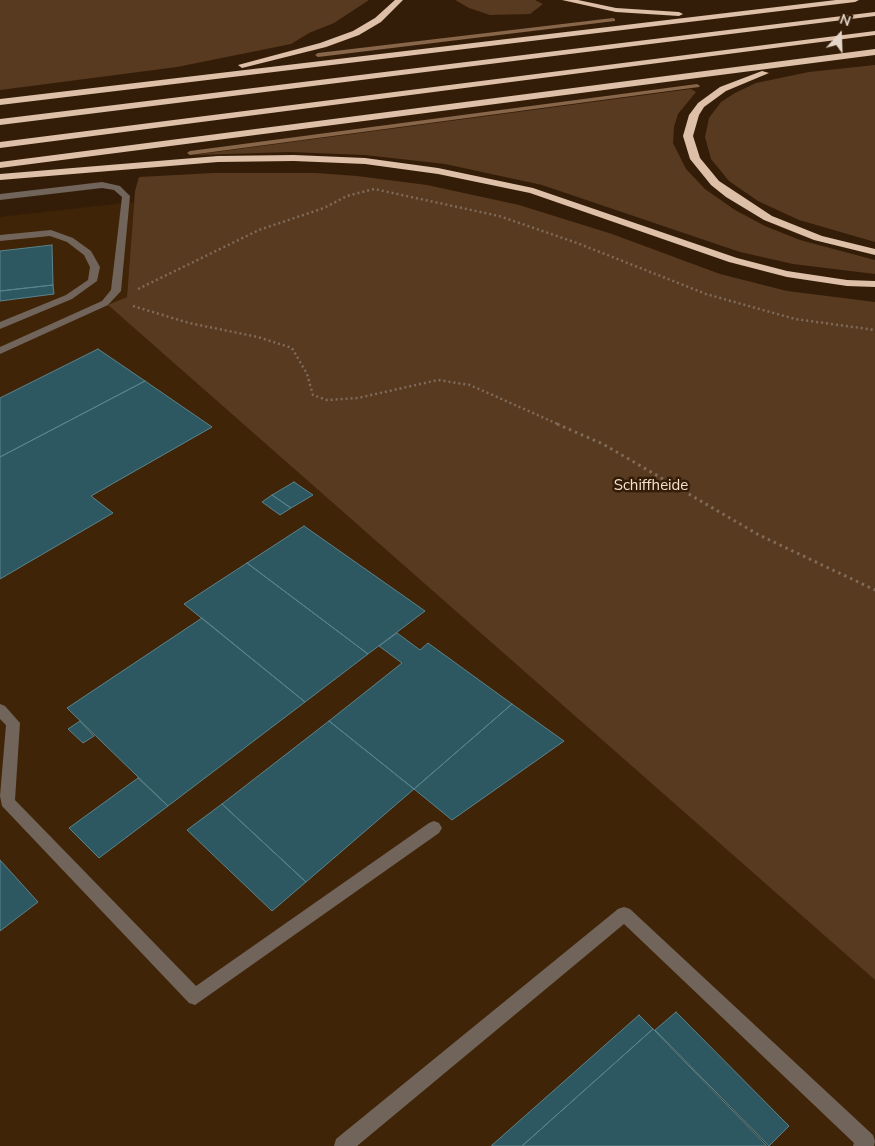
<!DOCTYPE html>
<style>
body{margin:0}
#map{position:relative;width:875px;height:1146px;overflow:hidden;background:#341d08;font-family:"Nunito Sans",sans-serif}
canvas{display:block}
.north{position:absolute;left:815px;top:10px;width:50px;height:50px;-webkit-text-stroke:4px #341d08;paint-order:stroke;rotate:20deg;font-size:14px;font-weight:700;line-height:20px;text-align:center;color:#e4d5c8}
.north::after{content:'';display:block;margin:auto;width:18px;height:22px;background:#e4d5c8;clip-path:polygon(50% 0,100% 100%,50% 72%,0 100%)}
</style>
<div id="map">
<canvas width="875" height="1146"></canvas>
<div class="north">N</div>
</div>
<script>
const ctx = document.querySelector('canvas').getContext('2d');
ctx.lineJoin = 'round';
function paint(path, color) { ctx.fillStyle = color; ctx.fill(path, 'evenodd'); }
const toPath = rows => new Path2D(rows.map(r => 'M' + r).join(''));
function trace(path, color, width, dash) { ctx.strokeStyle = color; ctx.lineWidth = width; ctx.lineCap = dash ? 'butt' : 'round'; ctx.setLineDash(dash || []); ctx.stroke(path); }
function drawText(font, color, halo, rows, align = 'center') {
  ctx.font = font + ' "Nunito Sans",sans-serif'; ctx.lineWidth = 5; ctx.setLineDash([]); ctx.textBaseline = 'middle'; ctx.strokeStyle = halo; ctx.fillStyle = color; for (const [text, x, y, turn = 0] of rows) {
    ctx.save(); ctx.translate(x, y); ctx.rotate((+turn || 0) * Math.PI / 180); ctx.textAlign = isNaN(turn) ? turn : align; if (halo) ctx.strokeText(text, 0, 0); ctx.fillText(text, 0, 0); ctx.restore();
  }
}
paint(toPath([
 [134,202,127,297,109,306,875,980,875,1146,0,1146,0,217]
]), '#402408');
paint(toPath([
 [0,0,369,0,334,23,309,33,291,44,177,67,0,90],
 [455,0,535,0,543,4,530,14,490,15,469,8],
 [875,65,875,242,799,220,758,201,729,181,711,159,705,137,709,118,721,102,735,93,756,83,809,72],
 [691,89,696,92,678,114,674,127,673,143,686,169,705,189,735,210,765,226,800,240,875,260,875,274,793,264,740,252,542,185,445,164,365,155,290,152,194,155],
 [213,173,316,173,357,176,427,185,519,205,612,234,720,274,787,291,875,302,875,980,108,305,127,297,135,191,139,177]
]), '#583a20');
paint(toPath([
 [613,18,615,19,615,21,318,57,315,55,318,53,613,18],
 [697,84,700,86,699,87,190,155,187,153,190,151,697,84]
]), '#88664a');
const building = toPath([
 [52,245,53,285,0,291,0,251,52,245],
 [53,285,54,294,0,301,0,291,53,285],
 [98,349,145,381,0,457,0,398,98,349],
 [145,381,212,427,91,496,113,513,0,579,0,457,145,381],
 [294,482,313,495,291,508,272,495,294,482],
 [272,495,291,508,280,515,262,502,272,495],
 [304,526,425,611,368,654,247,563,304,526],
 [247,563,368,654,305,702,184,604,247,563],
 [202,618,305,702,168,806,67,708,202,618],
 [397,633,420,650,428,643,512,704,414,789,329,721,402,663,379,646,397,633],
 [512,704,564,741,452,820,414,789,512,704],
 [80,721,94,736,83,743,68,729,80,721],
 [329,721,414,789,306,882,222,804,329,721],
 [138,778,168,806,99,858,69,828,138,778],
 [222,804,306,882,272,911,187,830,222,804],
 [0,860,38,902,0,931,0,860],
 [676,1012,789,1126,769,1146,655,1030,676,1012],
 [639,1015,653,1029,522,1146,491,1146,639,1015],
 [653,1029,767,1146,522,1146,653,1029]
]);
paint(building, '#2e5861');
trace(building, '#5a848d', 1);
trace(toPath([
 [138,289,259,230,324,208,347,196,374,189,499,216,577,243,706,294,795,319,875,330],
 [133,306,189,323,258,337,292,348,307,374,313,395,327,400,358,398,438,380,470,385,560,425]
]), '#7f6b5a', 2.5, [2, 3]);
trace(toPath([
 [557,424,603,444,759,535,875,590]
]), '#7f6b5a', 3, [2.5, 4]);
paint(toPath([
 [102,182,120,186,130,196,121,291,108,305,0,354,0,347,102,301,111,290,122,197,114,190,102,188,0,200,0,194,102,182],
 [51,230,73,238,91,251,100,267,97,281,72,299,0,329,0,322,66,295,88,280,90,267,84,255,67,242,50,236,0,241,0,235,51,230],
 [0,704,5,706,20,723,15,800,196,986,429,823,434,821,439,823,442,828,439,833,195,1005,189,1003,2,806,0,796,6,725,0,719,0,704],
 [624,907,630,909,873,1135,875,1141,874,1146,853,1146,854,1143,624,924,357,1146,334,1146,336,1139,618,909,624,907]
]), '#71645a');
paint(toPath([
 [395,0,403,0,381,22,359,35,326,47,242,68,238,65,320,43,353,31,375,18,395,0],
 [562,0,578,0,616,8,679,12,683,14,679,16,616,12,562,0],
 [836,0,859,0,855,2,0,105,0,99,836,0],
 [875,12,875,16,0,125,0,119,875,12],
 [875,31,875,35,0,148,0,142,875,31],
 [875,49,875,55,0,168,0,162,875,49],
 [762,71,769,73,726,91,704,107,699,115,693,136,700,158,719,181,772,216,822,236,875,249,875,255,814,240,764,220,726,197,711,185,690,159,683,136,689,115,698,103,720,87,762,71],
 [294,155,365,158,438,168,533,188,737,258,787,271,847,280,875,281,875,287,847,286,787,277,729,262,530,193,438,174,365,164,294,161,218,162,0,180,0,174,218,156,294,155]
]), '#debfa7');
drawText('15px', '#f7e0cd', '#341d08', [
 ["Schiffheide",651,486]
]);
</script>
